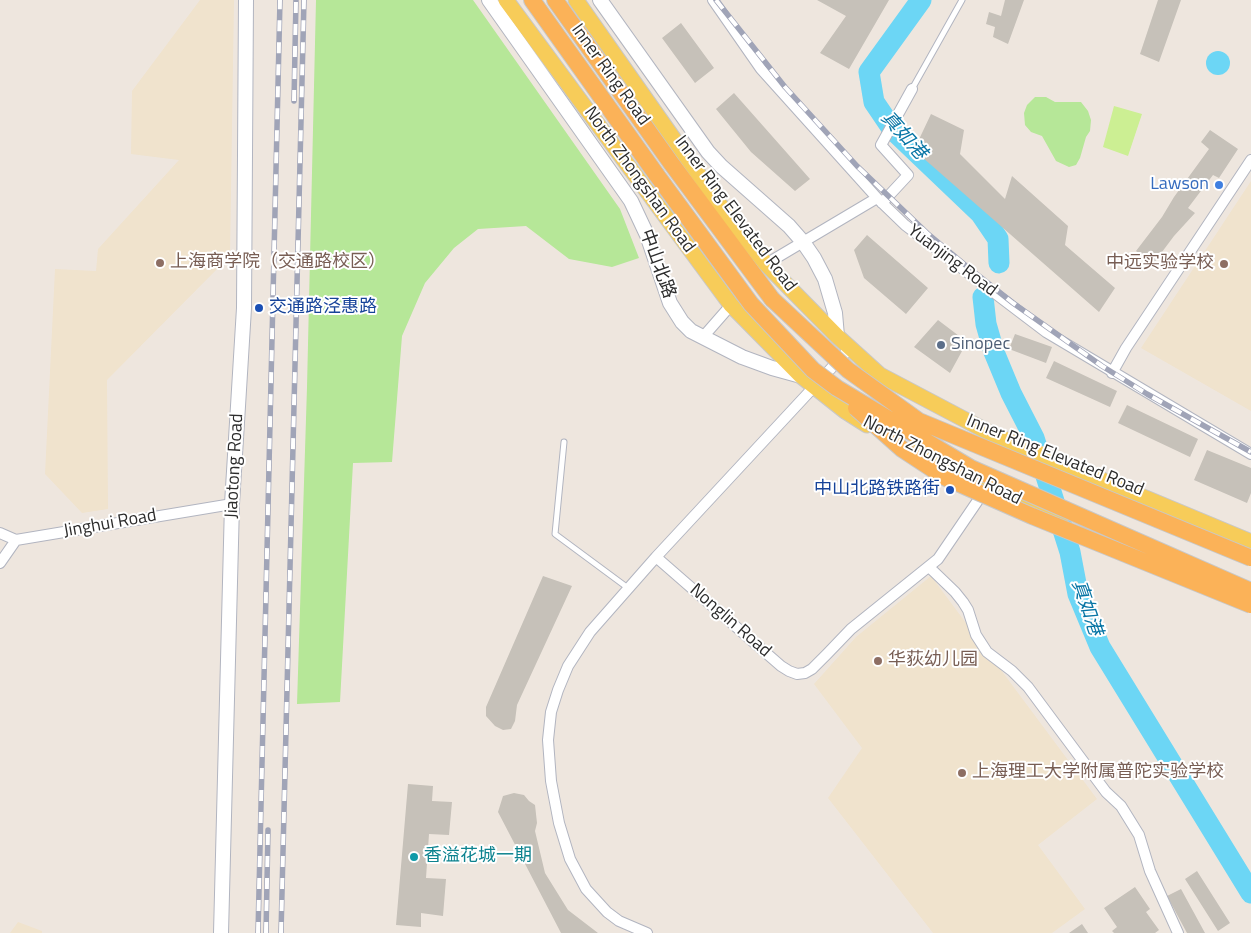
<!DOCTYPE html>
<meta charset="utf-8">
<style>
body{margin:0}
canvas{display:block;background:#eee6de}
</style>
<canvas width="1251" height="933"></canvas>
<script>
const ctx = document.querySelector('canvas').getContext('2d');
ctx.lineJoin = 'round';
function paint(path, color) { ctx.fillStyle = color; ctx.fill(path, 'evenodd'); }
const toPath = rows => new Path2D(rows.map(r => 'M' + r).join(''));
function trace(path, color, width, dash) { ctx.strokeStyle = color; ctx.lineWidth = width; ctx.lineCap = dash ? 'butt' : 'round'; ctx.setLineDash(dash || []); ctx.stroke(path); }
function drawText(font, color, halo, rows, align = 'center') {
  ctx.font = font + ' "Titillium Web","Noto Sans SC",sans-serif'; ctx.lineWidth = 4; ctx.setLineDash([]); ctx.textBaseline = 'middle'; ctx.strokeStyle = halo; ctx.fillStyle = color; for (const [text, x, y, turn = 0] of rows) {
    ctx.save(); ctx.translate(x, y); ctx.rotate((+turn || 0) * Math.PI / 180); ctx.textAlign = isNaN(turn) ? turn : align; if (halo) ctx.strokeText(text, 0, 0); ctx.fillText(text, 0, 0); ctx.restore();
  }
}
paint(toPath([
 [200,0,234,0,230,256,107,380,108,509,82,513,45,474,55,269,96,271,98,249,179,160,131,154,132,91],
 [1251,181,1251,411,1141,348],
 [931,576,1097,799,1038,845,1085,909,1052,933,933,933,828,798,862,748,814,684,856,637],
 [18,922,42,931,42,933,10,933]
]), '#f0e3cd');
paint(toPath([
 [316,0,473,0,620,209,639,258,612,267,569,259,526,226,478,229,454,248,425,283,402,336,392,462,353,463,340,702,297,704,307,387],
 [1035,97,1046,97,1055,102,1081,102,1088,111,1091,120,1090,131,1086,137,1080,158,1076,165,1069,167,1056,161,1042,136,1031,132,1025,125,1024,113,1027,105]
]), '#b6e798');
paint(toPath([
 [1114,106,1142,114,1128,156,1103,147]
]), '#ccef93');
paint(toPath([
 '1206 63a12 12 0 1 1 24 0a12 12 0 1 1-24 0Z'
]), '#6cd6f5');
trace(toPath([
 [921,0,869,72,874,102,893,130,981,214,998,239,999,263],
 [983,297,986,324,994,352,1011,393,1034,438,1070,552,1078,594,1100,647,1251,893]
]), '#6cd6f5', 21);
paint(toPath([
 [817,0,889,0,849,69,820,53,846,16],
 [1005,0,1024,0,1008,44,993,37,995,27,986,24,989,12,1001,16],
 [1158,0,1181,0,1159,62,1140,54],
 [681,23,714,68,695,83,662,38],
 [734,93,810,179,795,191,751,152,716,109],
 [931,114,964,130,960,154,1005,199,1012,176,1068,226,1065,245,1115,288,1099,312,914,150],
 [1210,130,1238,149,1219,178,1213,175,1188,208,1195,213,1174,236,1153,264,1136,251,1162,217,1174,197,1209,149,1201,142],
 [867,235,928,288,906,314,864,278,854,250],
 [938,320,967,342,950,373,914,347],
 [1015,334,1052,347,1046,363,1009,349],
 [1054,361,1117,391,1110,407,1046,378],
 [1127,405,1198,439,1190,457,1118,423],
 [1207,450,1251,468,1251,493,1247,503,1194,480],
 [543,576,572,586,517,705,515,721,511,729,503,730,495,726,486,716,486,707],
 [408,784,433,786,432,801,452,802,449,835,429,834,426,878,446,879,443,916,421,913,421,927,396,925],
 [514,793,524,795,529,801,535,805,537,823,535,831,545,873,568,910,598,933,561,933,498,812,503,796],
 [1197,871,1230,923,1218,931,1185,879],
 [1135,887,1150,909,1146,912,1159,930,1155,933,1114,933,1112,931,1117,927,1104,908],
 [1181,889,1205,933,1187,933,1167,896],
 [1082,924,1088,933,1069,933]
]), '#c6c1b9');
const service = toPath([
 [912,89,962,0],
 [564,442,555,534,628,588]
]);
const minor = toPath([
 [713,0,761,69,877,198,905,225,1046,332,1251,454],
 [882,203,908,175,881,145,912,89],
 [766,264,877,198],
 [703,337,731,305],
 [1112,373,1126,348,1251,160],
 [0,533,16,540],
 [656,557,781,666,789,671,797,674,805,673,812,669,827,654,851,629,938,559,985,490],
 [0,563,16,540,232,504],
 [929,567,955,592,963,602,968,610,976,635,987,652,1012,671,1028,687,1106,792,1121,806,1139,835,1150,871,1178,933],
 [647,933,619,921,607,912,586,889,570,859,559,823,551,781,548,740,551,712,558,690,568,666,590,632,656,557,850,348]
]);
const secondary = toPath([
 [489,0,631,201,647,235,670,303,682,322,691,331,742,357,772,368,801,376],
 [600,0,708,152,721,166,789,226,803,242,814,258,825,279,835,313,837,336],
 [221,933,232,504,244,308,246,0]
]);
const primary = toPath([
 [506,0,731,305,801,376,845,411,867,425],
 [576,0,728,216,766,264,837,336,880,375,992,434,1251,542],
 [916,452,1060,520]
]);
const trunk = toPath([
 [532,0,656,174],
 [555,0,671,163,772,299]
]);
trace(service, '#b2b5c0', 7);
trace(minor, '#b2b5c0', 12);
trace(secondary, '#b2b5c0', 16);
trace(primary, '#c8c8c8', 17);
trace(trunk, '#c8c8c8', 18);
trace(service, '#fff', 5);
trace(minor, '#fff', 10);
trace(secondary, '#fff', 14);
trace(primary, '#f7cc59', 15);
trace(trunk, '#fbb258', 16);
const rail = toPath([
 [716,0,785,87,857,166,927,233,970,269,1013,303,1102,366,1147,394,1251,452],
 [294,101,296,0],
 [258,933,280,0],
 [266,933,268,830],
 [281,933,304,0]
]);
trace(rail, '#a0a4b7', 5.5);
trace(rail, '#fff', 4, [11]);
const trunkBridge = toPath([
 [656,174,751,304,813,370,837,388,971,468,1251,591],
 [772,299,848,370,919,421,1251,558],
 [856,408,902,449,946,478,1032,516,1251,605]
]);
trace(trunkBridge, '#c8c8c8', 18, []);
trace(trunkBridge, '#fbb258', 16);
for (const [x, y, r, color] of [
 [1219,185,5,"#3f7fe0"],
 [160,263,5,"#8d6e63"],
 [1224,264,5,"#8d6e63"],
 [259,308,5,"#1a4fb4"],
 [941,345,5,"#5c6f8a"],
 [950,490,5,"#1a4fb4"],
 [878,661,5,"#8d6e63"],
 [962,773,5,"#8d6e63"],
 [414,857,5,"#0f9aa8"]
]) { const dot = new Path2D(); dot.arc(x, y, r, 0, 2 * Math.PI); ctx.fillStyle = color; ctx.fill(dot); trace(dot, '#fff', 2); }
drawText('18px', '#2c2c2c', '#fff', [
 ["Inner Ring Road",610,75,54],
 ["North Zhongshan Road",639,180,54],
 ["Inner Ring Elevated Road",735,214,53],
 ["Yuanjing Road",952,261,37],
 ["中山北路",657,264,70],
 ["Inner Ring Elevated Road",1055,456,22],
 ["North Zhongshan Road",942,461,27],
 ["Jiaotong Road",235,466,-87],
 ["Jinghui Road",110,524,-10],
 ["Nonglin Road",730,621,41]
]);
drawText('18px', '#366cbe', '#fff', [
 ["Lawson",1209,185]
], 'right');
drawText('18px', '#785e54', '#fff', [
 ["上海商学院（交通路校区）",170,263],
 ["中远实验学校",1214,264,"right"],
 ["华荻幼儿园",888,661],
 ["上海理工大学附属普陀实验学校",972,773]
], 'left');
drawText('18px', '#164399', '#fff', [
 ["交通路泾惠路",269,308],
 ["中山北路铁路街",940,490,"right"]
], 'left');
drawText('18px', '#4e5e75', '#fff', [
 ["Sinopec",951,345]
], 'left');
drawText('18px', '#0d838f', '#fff', [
 ["香溢花城一期",424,857]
], 'left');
drawText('italic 19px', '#0775a5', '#fff', [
 ["真如港",903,136,48],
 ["真如港",1086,608,71]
]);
</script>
